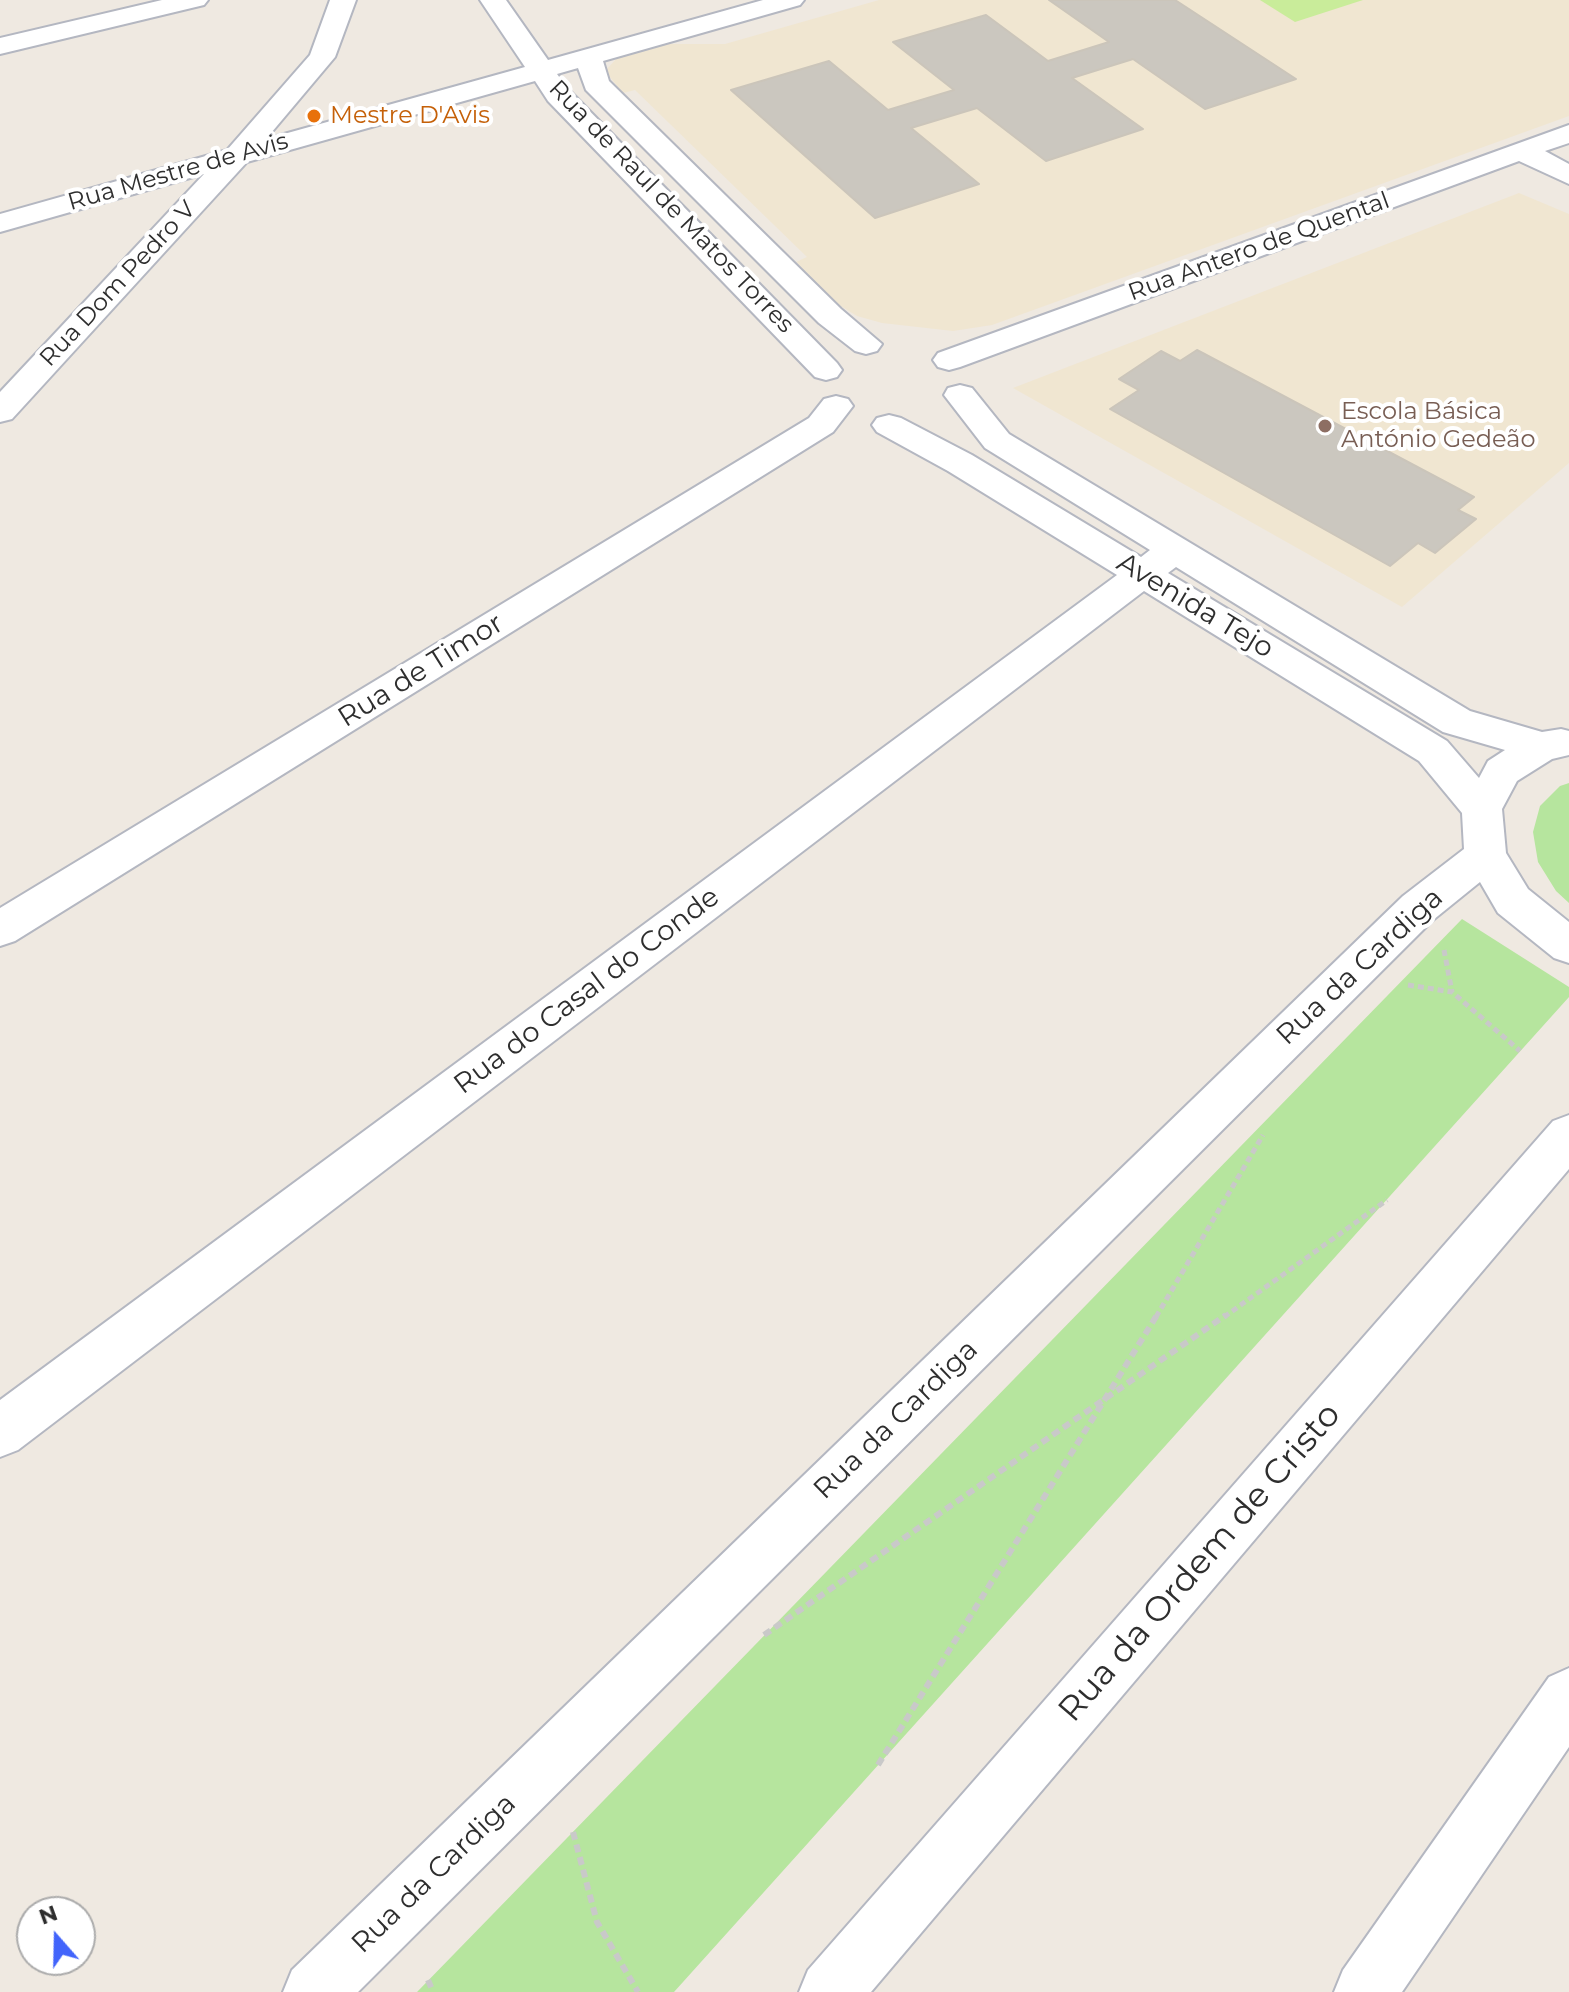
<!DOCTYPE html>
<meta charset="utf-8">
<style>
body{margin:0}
#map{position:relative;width:1569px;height:1992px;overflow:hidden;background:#efe9e1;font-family:Montserrat,sans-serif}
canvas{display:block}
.north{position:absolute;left:16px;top:1896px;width:80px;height:80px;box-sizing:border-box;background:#fff;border:2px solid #ababab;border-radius:50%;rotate:340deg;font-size:22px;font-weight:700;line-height:32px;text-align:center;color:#2e2e2e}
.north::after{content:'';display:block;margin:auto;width:28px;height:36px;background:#4264fb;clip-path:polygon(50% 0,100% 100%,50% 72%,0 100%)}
</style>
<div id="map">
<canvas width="1569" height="1992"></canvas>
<div class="north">N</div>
</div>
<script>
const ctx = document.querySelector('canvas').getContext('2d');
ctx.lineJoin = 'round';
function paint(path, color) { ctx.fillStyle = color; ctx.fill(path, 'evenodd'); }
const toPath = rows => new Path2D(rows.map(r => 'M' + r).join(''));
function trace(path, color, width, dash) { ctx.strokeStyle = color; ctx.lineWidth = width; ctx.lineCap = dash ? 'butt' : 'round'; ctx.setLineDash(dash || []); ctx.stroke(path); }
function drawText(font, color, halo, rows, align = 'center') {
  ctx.font = font + ' Montserrat,sans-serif'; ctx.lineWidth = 8; ctx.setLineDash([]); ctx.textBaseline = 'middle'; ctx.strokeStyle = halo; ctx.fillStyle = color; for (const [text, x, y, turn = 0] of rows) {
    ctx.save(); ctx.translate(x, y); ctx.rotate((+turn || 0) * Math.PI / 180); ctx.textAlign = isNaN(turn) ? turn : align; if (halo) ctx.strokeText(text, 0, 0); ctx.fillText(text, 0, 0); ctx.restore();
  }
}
paint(toPath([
 [879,0,1569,0,1569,116,992,325,953,331,882,323,857,316,839,305,796,262,807,257,635,90,623,93,605,71,618,57,663,44,725,44],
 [1519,193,1569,214,1569,463,1402,607,1013,388]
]), '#f0e6d1');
paint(toPath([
 [1569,783,1569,903,1556,891,1538,862,1533,832,1540,806,1560,786],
 [1462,919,1569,987,1569,997,674,1992,417,1992]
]), '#b6e59e');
paint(toPath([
 [1260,0,1363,0,1295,22]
]), '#c9ec9a');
const building = toPath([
 [1049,0,1175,0,1296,79,1205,109,1133,59,1072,78,1143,129,1046,161,977,108,911,128,979,184,875,218,731,90,829,61,888,110,954,90,893,42,986,15,1048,61,1109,42,1049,0],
 [1197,350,1474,497,1458,510,1476,519,1435,553,1418,543,1390,566,1110,409,1139,390,1119,379,1161,351,1180,361,1197,350]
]);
paint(building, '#cbc7bf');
trace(building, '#cbc5ba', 2);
const street = toPath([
 [162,0,208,0,204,5,0,54,0,38,162,0],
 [330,0,356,0,335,57,266,139,525,67,480,0,506,0,548,60,763,0,804,0,800,5,603,61,609,81,841,309,882,344,877,351,866,354,855,351,819,323,586,90,578,68,557,74,568,89,837,363,842,370,837,377,826,380,815,377,548,101,535,81,247,162,12,419,0,422,0,392,204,174,0,232,0,214,227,150,310,55,330,0],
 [1569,125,1569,143,1545,151,1569,164,1569,184,1519,161,960,367,949,370,938,367,933,360,938,353,1569,125],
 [960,385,972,388,1009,434,1470,711,1542,732,1561,729,1569,731,1569,755,1552,759,1517,781,1502,809,1506,853,1528,889,1569,922,1569,963,1554,958,1498,913,1480,882,1433,920,358,1992,283,1992,292,1970,1403,896,1464,849,1462,813,1419,761,1144,591,18,1450,0,1457,0,1400,1117,575,948,471,877,432,872,425,877,418,889,415,901,418,972,455,1141,557,1150,550,985,448,944,395,948,388,960,385],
 [1176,567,1443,732,1505,750,1488,761,1479,778,1447,741,1168,573,1176,567],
 [836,396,848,399,853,406,833,432,15,941,0,946,0,908,809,418,824,399,836,396],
 [1569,1115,1569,1169,871,1992,799,1992,808,1970,1553,1121,1569,1115],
 [1569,1668,1569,1747,1402,1992,1334,1992,1343,1970,1549,1677,1569,1668]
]);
trace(street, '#b4b7c1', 4);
trace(toPath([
 [1444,950,1452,992],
 [1408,985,1452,992,1520,1051],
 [1156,1317,1263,1135],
 [1224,1317,1387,1200]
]), '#c9c9c9', 5, [6, 4]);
trace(toPath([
 [764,1635,1226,1315],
 [878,1765,1157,1315],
 [573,1832,597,1922,638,1992],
 [428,1980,433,1992]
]), '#c9c9c9', 6, [8, 5]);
paint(street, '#fff');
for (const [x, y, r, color] of [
 [314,116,8,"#e8710a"],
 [1325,426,8,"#8d6e63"]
]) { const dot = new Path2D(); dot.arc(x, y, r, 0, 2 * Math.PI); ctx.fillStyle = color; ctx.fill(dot); trace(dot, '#fff', 3); }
drawText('24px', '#c56008', '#fff', [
 ["Mestre D'Avis",330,116]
], 'left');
drawText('24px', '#2e2e2e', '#fff', [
 ["Rua Mestre de Avis",178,172,-16],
 ["Rua de Raul de Matos Torres",671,207,46],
 ["Rua Antero de Quental",1259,247,-20],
 ["Rua Dom Pedro V",118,284,-47]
]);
drawText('24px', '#785e54', '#fff', [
 ["Escola Básica",1341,412],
 ["António Gedeão",1341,440]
], 'left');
drawText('28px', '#2e2e2e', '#fff', [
 ["Avenida Tejo",1195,606,31],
 ["Rua de Timor",421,671,-32],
 ["Rua da Cardiga",1360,967,-43],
 ["Rua do Casal do Conde",587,991,-37],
 ["Rua da Cardiga",896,1420,-44],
 ["Rua da Cardiga",434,1874,-44]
]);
drawText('34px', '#2e2e2e', '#fff', [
 ["Rua da Ordem de Cristo",1200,1563,-49]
]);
</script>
